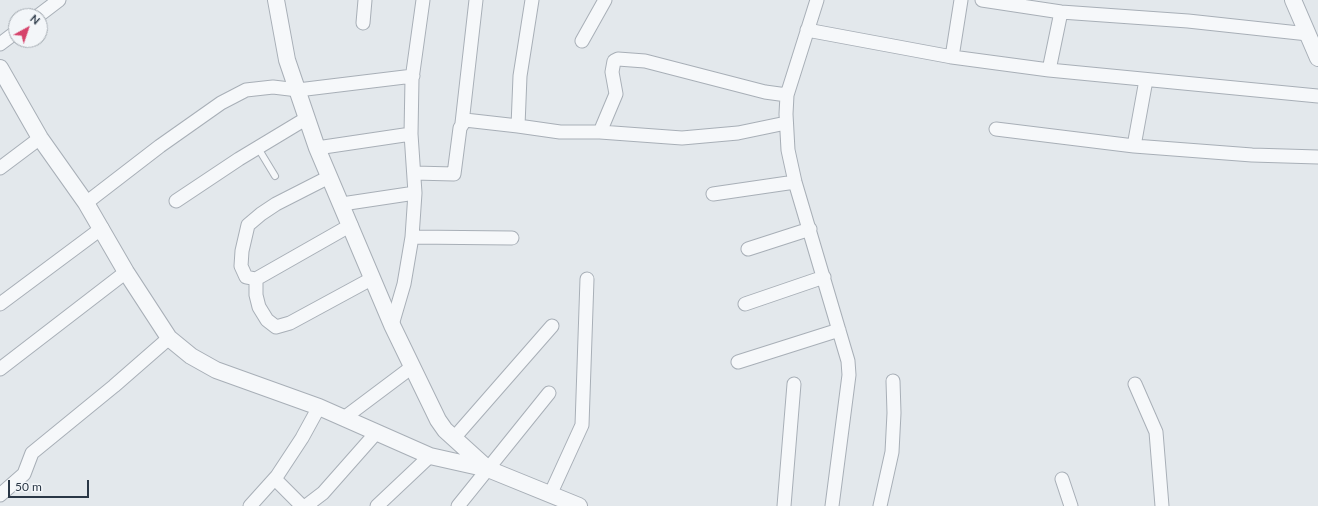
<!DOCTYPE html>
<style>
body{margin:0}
#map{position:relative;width:1318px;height:506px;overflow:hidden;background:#e3e8ec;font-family:Lato,sans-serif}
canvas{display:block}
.north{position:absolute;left:8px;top:8px;width:40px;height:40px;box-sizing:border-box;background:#f3f6f9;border:1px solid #a3aab1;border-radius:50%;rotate:40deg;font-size:11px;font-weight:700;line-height:16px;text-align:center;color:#2a3746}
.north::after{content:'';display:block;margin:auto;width:14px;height:18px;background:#d6436b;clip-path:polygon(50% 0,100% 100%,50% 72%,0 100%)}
.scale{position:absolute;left:8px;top:480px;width:81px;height:18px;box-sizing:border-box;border:2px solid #2a3746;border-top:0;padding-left:5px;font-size:12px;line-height:14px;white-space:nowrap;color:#2a3746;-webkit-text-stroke:3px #f3f6f9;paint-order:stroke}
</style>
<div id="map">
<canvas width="1318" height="506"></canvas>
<div class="north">N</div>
<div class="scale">50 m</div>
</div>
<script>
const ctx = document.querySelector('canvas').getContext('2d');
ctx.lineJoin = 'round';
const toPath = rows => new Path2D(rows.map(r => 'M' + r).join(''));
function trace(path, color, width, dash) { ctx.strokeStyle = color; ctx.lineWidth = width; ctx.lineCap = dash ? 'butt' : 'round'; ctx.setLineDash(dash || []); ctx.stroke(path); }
const service = toPath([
 [258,148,275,176]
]);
const minor = toPath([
 [817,0,787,95,786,114,788,150,795,182,848,361,849,375,832,506],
 [961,0,952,57,1049,70,1318,96],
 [982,0,1061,12,1188,21,1308,34],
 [38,16,59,0],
 [363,23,365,0],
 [807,30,952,57],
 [582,41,605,0],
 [0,44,16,32],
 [1049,70,1061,12],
 [462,123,476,0],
 [518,126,560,132,600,132,616,94,612,72,614,61,618,59,645,61,765,92,787,95],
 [996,129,1134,146,1252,155,1318,157],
 [600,132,682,138,738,133,786,123],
 [1134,146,1146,80],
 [317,148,411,134],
 [0,168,40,138],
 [414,173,454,174,460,128,465,120,518,126,520,76,532,0],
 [329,177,276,204,261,214,248,225,242,251,241,266,246,277,256,279,256,295,259,307,267,320,276,327,290,323,373,278],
 [713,194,795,182],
 [176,201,239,159,307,118],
 [86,203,160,146,221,103,246,90,273,87,298,90,413,76],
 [342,204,415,193],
 [412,237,512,238],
 [748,249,810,229],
 [256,279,351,225],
 [0,304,102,228],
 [745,304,824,277],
 [392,325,404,284,412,237,415,193,411,134,412,79,423,0],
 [738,362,839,330],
 [0,369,126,272],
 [1135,384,1156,432,1162,506],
 [344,418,412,367],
 [454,438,552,326],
 [275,479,302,506],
 [1062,479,1071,506],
 [0,495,24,474,32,453,114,386,169,338],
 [550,495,582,425,587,279],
 [250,506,277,476,302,438,319,407],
 [306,506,323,493,376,433],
 [377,506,430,456],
 [458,506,549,393],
 [784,506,794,384],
 [880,506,892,452,894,413,893,381]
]);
const tertiary = toPath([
 [276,0,287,60,317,148,392,325,438,420,445,430,488,469],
 [1293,0,1318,58],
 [0,68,40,138,86,203,126,272,169,338,191,356,216,370,319,407,430,456,488,469,579,506]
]);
trace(service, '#a8afb7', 8);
trace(minor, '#a8afb7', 15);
trace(tertiary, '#a8afb7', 18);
trace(service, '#f6f8fa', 6);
trace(minor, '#f6f8fa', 13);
trace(tertiary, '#f6f8fa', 16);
</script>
